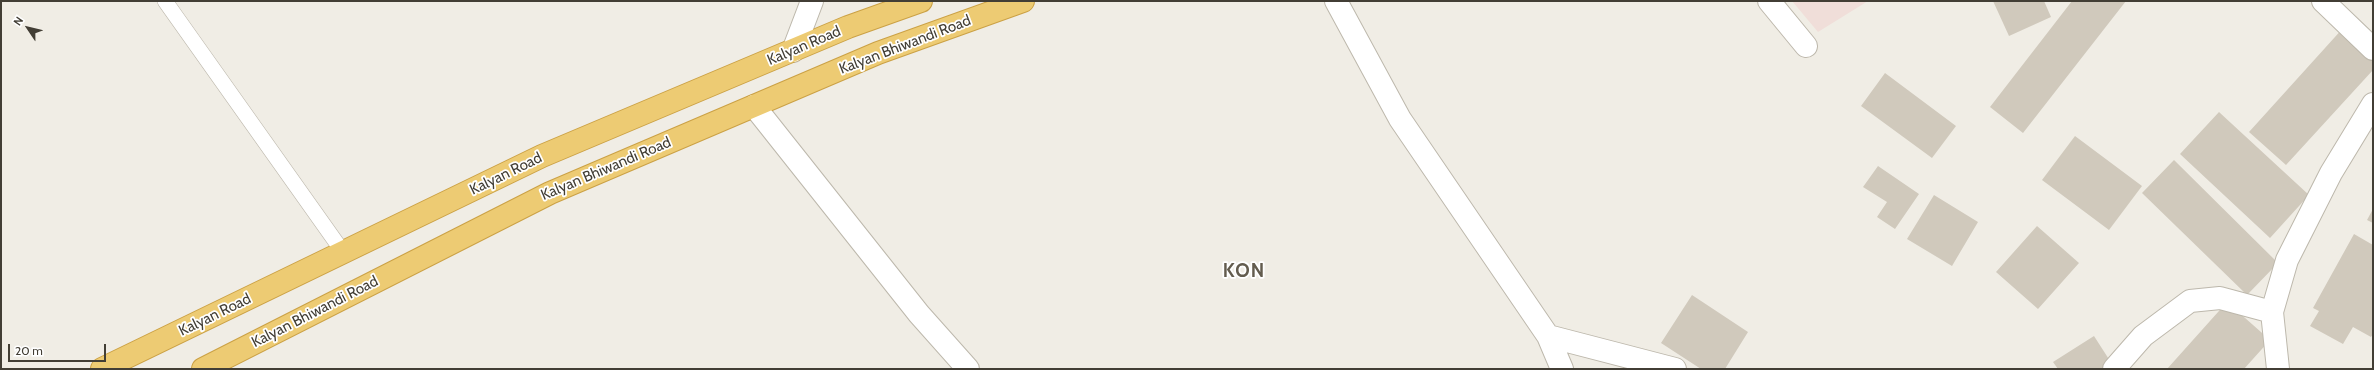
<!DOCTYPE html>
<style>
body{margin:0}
#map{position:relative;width:2374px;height:370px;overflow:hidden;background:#f0ede5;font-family:Cabin,sans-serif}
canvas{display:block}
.frame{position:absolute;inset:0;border:2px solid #423e35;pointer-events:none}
.north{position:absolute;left:8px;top:8px;width:40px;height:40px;-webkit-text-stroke:3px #fff;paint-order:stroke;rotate:305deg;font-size:11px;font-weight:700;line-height:16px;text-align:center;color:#423e35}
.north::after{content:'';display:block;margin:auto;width:14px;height:18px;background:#423e35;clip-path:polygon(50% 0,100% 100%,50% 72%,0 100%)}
.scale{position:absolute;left:8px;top:344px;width:98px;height:18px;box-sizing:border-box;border:2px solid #423e35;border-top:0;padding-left:5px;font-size:12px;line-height:14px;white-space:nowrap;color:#423e35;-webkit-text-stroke:3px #fff;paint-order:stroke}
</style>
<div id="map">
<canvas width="2374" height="370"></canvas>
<div class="frame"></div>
<div class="north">N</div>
<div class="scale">20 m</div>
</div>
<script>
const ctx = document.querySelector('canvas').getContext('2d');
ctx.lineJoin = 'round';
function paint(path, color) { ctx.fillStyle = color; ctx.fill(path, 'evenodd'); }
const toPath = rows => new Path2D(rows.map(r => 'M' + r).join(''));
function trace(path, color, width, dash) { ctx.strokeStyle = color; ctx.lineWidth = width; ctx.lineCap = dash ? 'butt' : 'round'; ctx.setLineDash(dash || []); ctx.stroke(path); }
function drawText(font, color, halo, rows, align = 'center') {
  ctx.font = font + ' Cabin,sans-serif'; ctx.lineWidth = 3.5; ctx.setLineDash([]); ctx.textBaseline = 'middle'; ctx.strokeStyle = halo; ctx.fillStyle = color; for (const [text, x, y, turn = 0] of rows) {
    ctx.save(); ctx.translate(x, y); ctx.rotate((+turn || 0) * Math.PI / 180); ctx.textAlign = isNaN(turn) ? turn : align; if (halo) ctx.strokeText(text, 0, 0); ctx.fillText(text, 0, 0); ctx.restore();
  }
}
paint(toPath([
 [1792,1,1868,1,1818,32]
]), '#f0ded9');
paint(toPath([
 [1993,1,2044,1,2051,17,2009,36],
 [2072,1,2126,1,2023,133,1990,107],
 [2344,27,2373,54,2373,70,2286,165,2249,132],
 [1885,73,1956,126,1932,158,1861,106],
 [2219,112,2309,195,2270,238,2180,154],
 [2075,136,2142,186,2109,230,2042,180],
 [2174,160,2278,263,2247,295,2142,193],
 [1878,166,1919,194,1895,229,1877,217,1887,202,1863,187],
 [1934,195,1978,222,1952,266,1907,239],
 [2373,209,2373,223,2367,220],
 [2037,226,2079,263,2038,309,1996,272],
 [2354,234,2373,245,2373,334,2371,337,2353,327,2343,344,2310,326,2319,311,2313,308],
 [1692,295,1748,332,1725,369,1701,369,1661,343],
 [2227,302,2270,340,2244,369,2167,369],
 [2094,336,2112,364,2105,369,2058,369,2053,362]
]), '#d0c9bc');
const lane = toPath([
 [165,1,343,252]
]);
const street = toPath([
 [1336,1,1400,119,1548,336,1562,369],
 [1769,1,1806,46],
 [2323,1,2373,49],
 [793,51,812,1],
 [754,106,919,314,968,369],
 [1548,336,1675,369],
 [2114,369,2143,336,2190,301,2220,298,2272,312],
 [2278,369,2272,312,2287,260,2331,173,2373,104]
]);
const highway = toPath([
 [102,369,542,156,848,27,921,1],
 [203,369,550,193,878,53,1023,1]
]);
trace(lane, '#bdb8ac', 16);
trace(street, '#bdb8ac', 24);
trace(highway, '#cba145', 24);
trace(lane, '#fff', 15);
trace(street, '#fff', 22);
trace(highway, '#edcb73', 22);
drawText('15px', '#423e35', '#fff', [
 ["Kalyan Bhiwandi Road",905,45,-21],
 ["Kalyan Road",804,46,-23],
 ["Kalyan Bhiwandi Road",606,169,-23],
 ["Kalyan Road",506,174,-26],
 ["Kalyan Bhiwandi Road",315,312,-27],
 ["Kalyan Road",215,315,-26]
]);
ctx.letterSpacing = '1px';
drawText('bold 19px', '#635c4e', '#fff', [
 ["KON",1244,271]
]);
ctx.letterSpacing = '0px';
</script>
